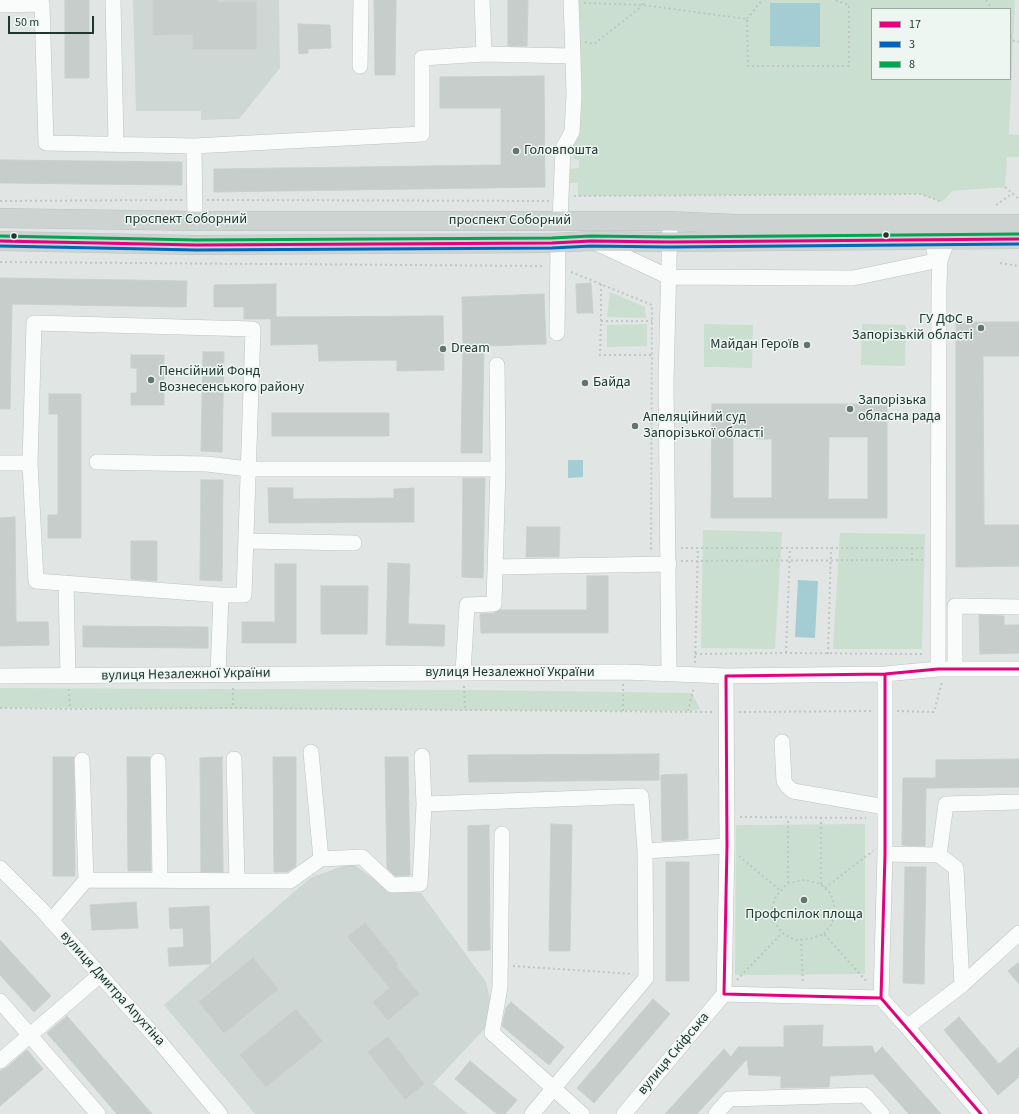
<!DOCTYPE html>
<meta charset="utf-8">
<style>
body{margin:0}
#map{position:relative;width:1019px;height:1114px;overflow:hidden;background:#e1e6e4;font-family:"Source Sans 3",sans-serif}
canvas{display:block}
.legend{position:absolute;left:871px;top:8px;width:140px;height:72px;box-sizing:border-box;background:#eef6f2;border:1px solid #9caaa4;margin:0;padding:5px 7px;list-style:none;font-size:12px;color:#203730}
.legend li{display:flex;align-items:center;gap:8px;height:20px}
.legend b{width:20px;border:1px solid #9caaa4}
.scale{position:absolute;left:8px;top:16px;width:86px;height:18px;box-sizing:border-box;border:2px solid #203730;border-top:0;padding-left:5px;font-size:12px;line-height:14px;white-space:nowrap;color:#203730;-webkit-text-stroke:3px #eef6f2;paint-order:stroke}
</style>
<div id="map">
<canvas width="1019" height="1114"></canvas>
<ul class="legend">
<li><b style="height:5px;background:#e5007d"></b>17</li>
<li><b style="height:5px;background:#0065bd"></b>3</li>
<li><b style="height:5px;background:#00a651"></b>8</li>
</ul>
<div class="scale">50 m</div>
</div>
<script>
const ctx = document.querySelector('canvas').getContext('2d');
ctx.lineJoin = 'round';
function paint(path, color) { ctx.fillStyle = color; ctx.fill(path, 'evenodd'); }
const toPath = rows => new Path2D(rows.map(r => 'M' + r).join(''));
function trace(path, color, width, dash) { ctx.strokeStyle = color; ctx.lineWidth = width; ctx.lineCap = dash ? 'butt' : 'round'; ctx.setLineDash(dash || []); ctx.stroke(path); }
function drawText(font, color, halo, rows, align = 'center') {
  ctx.font = font + ' "Source Sans 3",sans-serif'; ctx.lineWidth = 3; ctx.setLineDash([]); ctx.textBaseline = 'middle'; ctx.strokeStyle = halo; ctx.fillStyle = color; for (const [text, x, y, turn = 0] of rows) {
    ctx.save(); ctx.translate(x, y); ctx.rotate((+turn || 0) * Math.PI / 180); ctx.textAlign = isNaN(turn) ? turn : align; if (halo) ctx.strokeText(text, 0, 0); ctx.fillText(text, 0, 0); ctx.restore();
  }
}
paint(toPath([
 [133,0,279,0,280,68,239,119,201,120,201,111,136,111],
 [351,863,390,889,421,893,486,982,491,1003,487,1026,433,1084,468,1114,255,1114,164,1005,310,878]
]), '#ced7d3');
paint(toPath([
 [579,0,1015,0,1009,134,1019,135,1019,157,1007,157,1005,187,952,191,942,202,920,194,578,196,578,183,569,183,569,169,579,168,579,160,573,159,573,132,580,122],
 [872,9,1010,9,1010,79,872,79],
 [610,292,645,307,646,318,607,317],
 [647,324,647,346,607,347,607,325],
 [704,324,753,325,752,368,704,367],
 [862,324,906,325,905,366,861,365],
 [703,530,782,532,775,649,701,648],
 [840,533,925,534,922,649,833,649],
 [0,688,470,690,692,693,700,709,692,711,0,708],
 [865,824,865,974,735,975,736,825]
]), '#cadfd0');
paint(toPath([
 [770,3,820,3,820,47,770,46],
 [568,460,583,460,583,477,568,478],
 [798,580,818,581,815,638,795,637]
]), '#a3cdd2');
const building = toPath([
 [65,0,89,0,89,78,65,78,65,0],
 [153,0,217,0,217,2,256,2,256,49,193,49,193,34,153,35,153,0],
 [374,0,396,0,395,75,375,75,374,0],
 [508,0,528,0,527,46,508,46,508,0],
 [298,24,330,25,331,48,308,49,308,53,299,54,298,24],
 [544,76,545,187,214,192,214,169,501,165,501,108,440,108,440,77,544,76],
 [0,160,182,162,182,185,0,183,0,160],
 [0,278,187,281,186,307,12,304,10,409,0,409,0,278],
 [591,283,593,313,577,313,576,284,591,283],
 [276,284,276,317,443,316,444,370,397,371,397,360,319,361,318,344,271,345,271,319,244,319,244,307,214,307,214,285,276,284],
 [544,294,546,344,484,346,482,453,461,453,463,346,462,297,544,294],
 [956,322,1019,322,1019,356,983,356,984,525,1019,525,1019,566,956,567,956,322],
 [203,352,224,352,222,452,201,451,203,352],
 [131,355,164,355,164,405,131,405,131,393,137,393,137,368,131,368,131,355],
 [49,394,81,394,81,538,48,538,48,515,58,515,58,414,49,414,49,394],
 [712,404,887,404,887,518,711,518,712,404],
 [733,430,756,430,756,439,772,439,772,498,733,498,733,430],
 [829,437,868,437,868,499,828,499,829,437],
 [272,413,389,413,389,436,272,436,272,413],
 [463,478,485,478,483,578,462,577,463,478],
 [201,480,223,480,222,581,200,580,201,480],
 [268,488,293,488,293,499,394,498,394,489,414,488,414,522,269,523,268,488],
 [15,517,16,622,48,622,49,645,0,646,0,518,15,517],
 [527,527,560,527,559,557,526,557,527,527],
 [131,541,157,541,157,581,131,579,131,541],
 [388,563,410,564,408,624,445,625,444,646,386,645,388,563],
 [275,564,296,564,296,643,242,643,242,622,275,622,275,564],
 [587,576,608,576,608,633,481,633,480,614,495,613,500,610,587,610,587,576],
 [321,586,368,586,367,634,321,634,321,586],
 [979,615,1004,616,1004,625,1019,625,1019,653,980,654,979,615],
 [83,626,208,627,208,648,83,647,83,626],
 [659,754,659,780,469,782,468,755,659,754],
 [53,757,74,757,75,876,53,876,53,757],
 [127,757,150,757,151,871,128,871,127,757],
 [222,757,223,872,201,872,200,758,222,757],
 [273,757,296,757,296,866,287,872,274,872,273,757],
 [385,757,408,757,410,875,395,876,387,868,385,757],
 [1019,759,1019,787,926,788,925,846,902,845,903,778,936,778,936,760,1019,759],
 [687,774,688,839,662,841,661,775,687,774],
 [551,824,572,825,570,951,549,951,551,824],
 [489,825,490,950,468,951,468,826,489,825],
 [666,862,689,862,689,981,666,981,666,862],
 [905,867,926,867,924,984,903,983,905,867],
 [136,902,138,928,92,930,90,905,136,902],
 [209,906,211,964,169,966,168,948,184,947,183,928,170,929,169,908,209,906],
 [365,923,398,964,396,966,419,994,388,1020,373,1002,390,988,348,937,365,923],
 [0,940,51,996,34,1012,0,975,0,940],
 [253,958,278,989,224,1033,199,1002,253,958],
 [1019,962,1019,984,1008,971,1019,962],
 [653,999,670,1014,594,1103,577,1088,653,999],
 [511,1002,564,1047,549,1065,502,1026,506,1008,511,1002],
 [296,1009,322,1041,266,1087,240,1055,296,1009],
 [67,1016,152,1114,117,1114,47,1033,67,1016],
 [959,1017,999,1064,1019,1047,1019,1077,998,1095,944,1030,959,1017],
 [823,1025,822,1047,872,1046,875,1054,882,1047,941,1114,909,1114,873,1074,830,1076,829,1087,781,1088,781,1076,749,1075,747,1059,697,1114,665,1114,724,1049,731,1057,738,1047,784,1047,784,1026,823,1025],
 [388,1037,424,1084,405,1099,368,1052,388,1037],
 [27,1050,43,1069,0,1106,0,1071,6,1068,27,1050],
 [470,1061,517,1100,505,1114,497,1114,455,1079,470,1061]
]);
paint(building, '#c7cdca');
trace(building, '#c9cfcc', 1);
const minor = toPath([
 [113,0,116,144],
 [482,0,484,54],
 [0,5,42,4,46,143,194,146,422,134,422,58,484,54,573,56,571,0],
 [360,66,361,0],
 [194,146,195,221],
 [560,221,563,148,572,132,574,95,573,56],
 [594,242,669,277,853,278,940,260,934,251],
 [557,333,558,242],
 [97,462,207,464,248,469,498,469],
 [0,463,30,463,34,323,253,329,244,595,221,595,218,674],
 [30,463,36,581,221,595],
 [246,541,354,543],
 [495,567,669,564],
 [66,583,68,676],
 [938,669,939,287,940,260,948,239],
 [955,669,955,606,1019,607],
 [463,673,467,605,494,604,498,469,497,365],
 [669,673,666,382,670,221],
 [0,676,623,672,726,676,885,674,938,669,1019,669],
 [726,676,727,846,724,994,881,998],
 [782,742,784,781,787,786,793,791,885,807],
 [234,759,237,880],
 [82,760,86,880],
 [158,761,160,880],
 [424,804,641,796,645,851,727,846],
 [502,834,500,987,492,1033,582,1114],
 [885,854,939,855,956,868,962,985,907,1027],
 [939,855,946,804,1019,802],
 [321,859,362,857,392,885,420,884,424,804,422,756],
 [0,868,42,910,159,1041,220,1114],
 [51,921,86,880,290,881,321,859,311,752],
 [962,985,1019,933],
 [881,998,885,854,885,674],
 [881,998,907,1027,981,1114],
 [0,1001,98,1114],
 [0,1061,100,975],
 [532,1114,646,978,645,851],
 [624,1114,724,994],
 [716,1114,729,1099,865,1095,882,1114]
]);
const major = toPath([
 [0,218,195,221,670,221,736,224,1019,224],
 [0,241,196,245,552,243,591,241,669,242,1019,239]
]);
trace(minor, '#bec3c1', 16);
trace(major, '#bbc3c0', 20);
trace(toPath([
 [986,0,992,9],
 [584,3,643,5,747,19,748,66,849,66,849,5,835,0],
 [643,5,643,0],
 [747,19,762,0],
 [1010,36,1014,41,1019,42],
 [585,42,594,44,642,6],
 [1005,187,1019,199],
 [574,196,921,194,942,202],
 [207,200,549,201],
 [0,201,183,200],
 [996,205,1013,193],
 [0,262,544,266],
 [1000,263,1019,266],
 [571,272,652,305,651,551],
 [601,321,601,284],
 [651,355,600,355,601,321,652,321],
 [681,548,926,548],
 [912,560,912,548],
 [681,561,926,560],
 [786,653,790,548],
 [695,654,786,653,923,654],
 [828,654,831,548],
 [695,663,698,548],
 [464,686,465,710],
 [233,688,233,708],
 [69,689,70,709],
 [0,708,70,709,233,708,714,712],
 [623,711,623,684],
 [688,711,694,687],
 [897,711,934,712,942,682],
 [739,712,872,711],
 [740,817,866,818],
 [739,856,781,891],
 [788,883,788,818],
 [821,884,821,818],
 [825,888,873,851],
 [824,934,831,925,835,915,834,904,831,894,821,884,805,880,788,883,776,896,772,908,774,922,782,933,795,940,809,939,824,934,868,983],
 [801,939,803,984],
 [513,966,633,974],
 [737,980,782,933]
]), '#bfc6c4', 2, [2, 3]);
trace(minor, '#fafbfb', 15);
trace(major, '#ccd3d1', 19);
trace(toPath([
 [0,241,196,245,552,243,591,241,669,242,1019,239],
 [881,998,724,994,727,846,726,676,885,674,938,669,1019,669],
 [881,998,885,854,885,674],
 [881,998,981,1114]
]), '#e5007d', 3);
trace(toPath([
 [0,246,196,250,552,248,591,246,669,247,1019,244]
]), '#0065bd', 3);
trace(toPath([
 [0,236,196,240,552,238,591,236,669,237,1019,234]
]), '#00a651', 3);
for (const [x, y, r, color] of [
 [516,151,4,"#64746f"],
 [886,235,3.5,"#203730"],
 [14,236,3.5,"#203730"],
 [981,328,4,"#64746f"],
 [807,345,4,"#64746f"],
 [443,349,4,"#64746f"],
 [151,380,4,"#64746f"],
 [585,383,4,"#64746f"],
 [850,409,4,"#64746f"],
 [635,426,4,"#64746f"],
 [804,900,4,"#64746f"]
]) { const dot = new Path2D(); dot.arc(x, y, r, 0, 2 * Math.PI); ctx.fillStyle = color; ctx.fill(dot); trace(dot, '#eef6f2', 1.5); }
drawText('14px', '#203730', '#eef6f2', [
 ["Головпошта",524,151],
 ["ГУ ДФС в",973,320,"right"],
 ["Запорізькій області",973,336,"right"],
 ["Майдан Героїв",799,345,"right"],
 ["Dream",451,349],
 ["Пенсійний Фонд",159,372],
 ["Вознесенського району",159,388],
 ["Байда",593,383],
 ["Запорізька",858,401],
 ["обласна рада",858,417],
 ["Апеляційний суд",643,418],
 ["Запорізької області",643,434],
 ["Профспілок площа",804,915,"center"]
], 'left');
drawText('14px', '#203730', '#eef6f2', [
 ["проспект Соборний",186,220],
 ["проспект Соборний",510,221],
 ["вулиця Незалежної України",510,673],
 ["вулиця Незалежної України",186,675,-1],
 ["вулиця Дмитра Апухтіна",112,989,48],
 ["вулиця Скіфська",674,1054,-50]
]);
</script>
